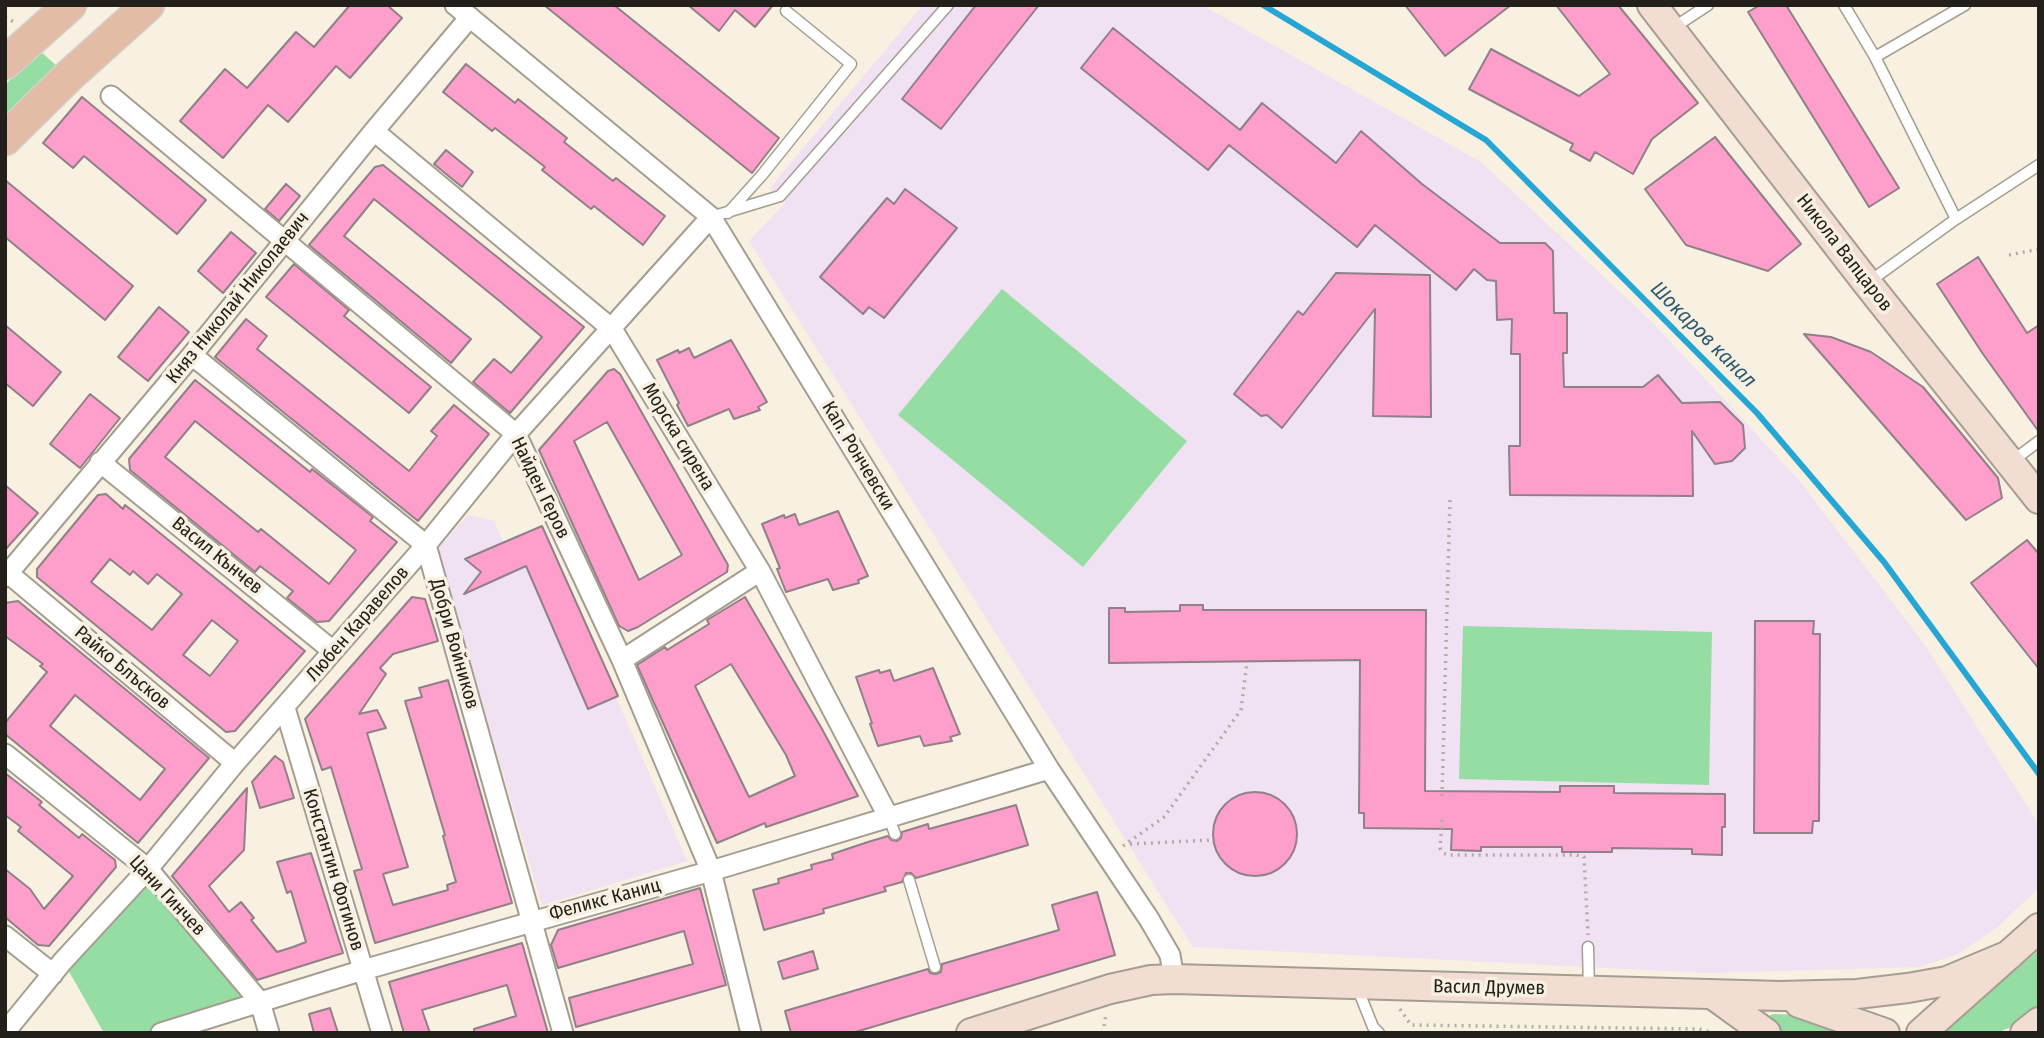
<!DOCTYPE html>
<meta charset="utf-8">
<style>
body{margin:0}
#map{position:relative;width:2044px;height:1038px;overflow:hidden;background:#f8f0e1;font-family:"Fira Sans Condensed",sans-serif}
canvas{display:block}
.frame{position:absolute;inset:0;border:7px solid #23201b;pointer-events:none}
</style>
<div id="map">
<canvas width="2044" height="1038"></canvas>
<div class="frame"></div>
</div>
<script>
const ctx = document.querySelector('canvas').getContext('2d');
ctx.lineJoin = 'round';
function paint(path, color) { ctx.fillStyle = color; ctx.fill(path, 'evenodd'); }
const toPath = rows => new Path2D(rows.map(r => 'M' + r).join(''));
function trace(path, color, width, dash) { ctx.strokeStyle = color; ctx.lineWidth = width; ctx.lineCap = dash ? 'butt' : 'round'; ctx.setLineDash(dash || []); ctx.stroke(path); }
function drawText(font, color, halo, rows, align = 'center') {
  ctx.font = font + ' "Fira Sans Condensed",sans-serif'; ctx.lineWidth = 7; ctx.setLineDash([]); ctx.textBaseline = 'middle'; ctx.strokeStyle = halo; ctx.fillStyle = color; for (const [text, x, y, turn = 0] of rows) {
    ctx.save(); ctx.translate(x, y); ctx.rotate((+turn || 0) * Math.PI / 180); ctx.textAlign = isNaN(turn) ? turn : align; if (halo) ctx.strokeText(text, 0, 0); ctx.fillText(text, 0, 0); ctx.restore();
  }
}
paint(toPath([
 [923,5,1202,5,1481,162,1653,323,1798,479,1925,645,2039,825,2039,888,1995,929,1958,954,1919,967,1707,973,1193,947,749,241,786,202,770,189,774,183],
 [468,515,494,521,503,542,542,526,687,861,542,905,437,550]
]), '#f0e1f3');
paint(toPath([
 [39,50,59,68,5,123,5,85],
 [1002,289,1187,441,1083,567,898,415],
 [1463,626,1712,632,1709,785,1459,779],
 [148,869,260,1002,161,1033,104,1033,63,961],
 [2039,950,2039,1005,2011,1027,1996,1033,1941,1033],
 [1773,1014,1799,1015,1861,1033,1777,1033,1767,1017]
]), '#96dda4');
trace(toPath([
 [1263,5,1486,140,1757,413,1884,562,2039,774]
]), '#25a6d5', 6);
const building = toPath([
 [350,5,387,5,402,18,350,78,336,66,288,122,268,105,223,158,180,121,225,69,247,88,296,32,314,47,350,5],
 [544,5,614,5,779,138,752,173,544,5],
 [688,5,773,5,755,27,735,10,719,31,688,5],
 [976,5,1039,5,941,129,902,99,976,5],
 [1405,5,1511,5,1445,56,1405,5],
 [1556,5,1618,5,1698,103,1652,139,1633,174,1595,152,1590,161,1570,150,1573,144,1469,89,1491,49,1579,96,1610,74,1556,5],
 [1760,5,1786,5,1899,188,1869,207,1748,12,1760,5],
 [1113,28,1240,130,1262,103,1336,163,1361,131,1422,184,1500,243,1545,243,1553,251,1554,313,1567,313,1567,353,1563,353,1564,387,1643,387,1658,375,1682,403,1720,402,1743,425,1745,448,1732,461,1715,464,1692,431,1693,496,1510,495,1509,446,1520,446,1520,354,1511,354,1512,319,1497,320,1496,281,1487,280,1474,269,1456,290,1375,225,1357,247,1229,145,1208,170,1081,68,1113,28],
 [466,64,515,103,518,99,567,138,564,142,613,181,616,178,665,216,643,245,594,206,591,209,542,170,545,167,495,128,492,131,443,92,466,64],
 [82,97,206,200,177,234,84,156,73,168,43,143,82,97],
 [1715,137,1801,244,1768,271,1686,245,1645,189,1715,137],
 [446,150,473,172,462,187,434,164,446,150],
 [383,165,584,327,510,413,473,382,494,359,511,373,542,337,502,303,374,199,344,236,471,339,451,363,309,245,375,167,383,165],
 [5,180,133,286,105,320,5,237,5,180],
 [286,184,300,196,279,221,265,209,286,184],
 [905,189,957,228,884,318,869,307,863,314,820,277,887,198,894,204,905,189],
 [231,232,256,253,223,293,198,271,231,232],
 [1978,257,2027,333,2039,325,2039,432,1983,354,1937,284,1978,257],
 [294,264,349,310,344,316,431,387,409,413,266,297,294,264],
 [1336,273,1430,275,1431,417,1373,416,1375,309,1282,428,1267,415,1261,416,1234,394,1298,311,1303,315,1336,273],
 [159,307,189,332,148,381,118,357,159,307],
 [246,319,267,336,257,349,409,471,437,436,431,431,454,405,489,434,418,521,215,357,246,319],
 [5,325,61,372,33,406,5,383,5,325],
 [1804,334,1831,337,1871,352,1923,387,1998,478,2002,498,1966,520,1804,334],
 [731,340,767,402,758,407,760,410,734,419,729,409,688,426,677,405,679,403,657,360,678,350,679,353,689,348,694,358,731,340],
 [614,369,620,374,728,565,727,572,638,627,628,631,619,626,539,450,608,371,614,369],
 [607,422,682,555,639,580,574,441,607,422],
 [195,380,310,472,312,469,373,517,370,521,397,542,329,621,317,622,287,598,293,591,260,566,255,572,130,470,129,459,195,380],
 [195,421,356,550,329,584,261,529,258,532,165,457,195,421],
 [90,394,120,418,80,468,50,444,90,394],
 [5,485,38,513,5,550,5,485],
 [106,494,123,509,125,505,134,512,305,651,235,731,226,732,37,577,37,569,98,495,106,494],
 [110,559,130,575,133,571,148,584,157,574,182,594,152,630,91,582,110,559],
 [212,620,238,641,210,676,183,655,212,620],
 [838,511,868,576,858,580,859,583,833,590,828,579,786,592,777,569,780,568,762,524,784,515,785,518,795,514,799,525,838,511],
 [542,526,618,696,588,709,526,566,464,594,481,572,465,559,542,526],
 [2027,540,2039,554,2039,669,1971,583,2027,540],
 [412,597,425,599,438,641,393,654,380,668,386,674,359,714,377,710,386,728,367,733,408,867,383,874,393,905,448,890,447,885,456,882,443,836,445,835,405,701,422,697,419,688,448,680,512,903,375,943,354,871,362,869,331,767,322,770,305,719,412,597],
 [745,597,822,729,858,796,766,827,765,823,717,843,637,665,665,647,667,650,709,624,707,620,745,597],
 [731,664,786,755,795,776,749,797,695,686,731,664],
 [18,601,209,758,138,843,5,734,5,723,47,672,40,666,43,664,5,636,5,603,18,601],
 [75,695,165,769,140,800,50,726,75,695],
 [1180,605,1203,605,1203,610,1426,610,1425,791,1560,792,1560,786,1614,786,1614,793,1725,794,1725,827,1722,827,1722,855,1692,854,1692,849,1612,848,1612,852,1562,852,1562,847,1481,847,1481,851,1451,850,1452,829,1364,828,1364,813,1359,813,1360,660,1109,663,1109,608,1125,608,1125,612,1180,611,1180,605],
 [1755,621,1814,621,1813,634,1820,634,1819,821,1813,821,1812,833,1754,833,1755,621],
 [933,668,960,734,950,737,952,741,924,746,920,736,878,746,870,724,872,723,856,677,879,670,880,673,890,670,894,681,933,668],
 [275,756,283,762,294,798,260,808,252,782,275,756],
 [5,773,42,802,39,805,79,838,82,834,115,860,116,867,49,946,38,945,5,917,5,869,30,889,44,909,73,876,18,831,21,827,5,815,5,773],
 [247,788,244,850,209,886,229,912,241,902,254,918,251,920,277,952,293,947,306,942,291,891,287,893,277,862,311,853,343,953,257,980,172,876,247,788],
 '1213 834a42 42 0 1 1 84 0a42 42 0 1 1-84 0Z',
 [1016,805,1028,845,916,878,911,873,906,873,902,882,884,887,886,891,823,909,824,913,764,930,753,890,779,883,778,879,812,869,811,865,833,859,832,854,868,842,888,836,891,840,897,841,901,838,902,832,928,824,929,829,1016,805],
 [700,888,726,985,576,1027,569,998,693,964,684,931,558,968,551,945,558,930,700,888],
 [1097,892,1115,955,852,1033,791,1033,785,1011,928,969,930,973,936,974,941,972,942,964,1059,930,1052,905,1097,892],
 [522,943,548,1033,474,1033,474,1029,516,1016,507,985,422,1010,430,1033,404,1033,389,982,522,943],
 [813,951,818,969,783,979,778,962,813,951],
 [330,1008,338,1033,314,1033,309,1014,330,1008]
]);
paint(building, '#fe9ecb');
trace(building, '#908087', 2);
const lane = toPath([
 [1844,5,1875,57,1956,219],
 [1673,28,1708,5],
 [1875,57,1965,5],
 [728,213,762,175,851,64,786,11],
 [711,217,780,196,948,5],
 [1870,281,1956,219,2039,165],
 [2011,462,2039,441],
 [889,818,895,834],
 [909,880,935,967],
 [1588,947,1589,990],
 [1357,987,1373,1027,1379,1033]
]);
const street = toPath([
 [455,5,711,217,1049,769,1149,919,1170,955,1174,979],
 [111,96,516,434,622,660,711,871,751,1033],
 [374,131,612,329,760,571,889,818],
 [192,355,426,545,563,1033],
 [100,462,333,651],
 [8,573,235,763],
 [5,577,192,355,374,131,470,17],
 [622,660,760,571],
 [285,708,382,1033],
 [5,754,148,869,260,1002,269,1033],
 [5,936,53,974],
 [5,1032,63,961,148,869,235,763,426,545,516,434,711,217],
 [161,1033,363,970,711,871,1049,769]
]);
const secondary = toPath([
 [1652,5,1867,283,2039,499],
 [1712,994,1766,1033],
 [1799,1003,1885,1033],
 [971,1033,1110,989,1151,980,1174,979,1780,996,1857,994,1908,988,1947,981,2009,955],
 [1921,1033,2039,928],
 [2025,1033,2039,1022]
]);
const primary = toPath([
 [5,63,70,5],
 [5,139,70,75,148,5]
]);
trace(lane, '#a59e90', 13);
trace(street, '#a59e90', 23);
trace(secondary, '#a59e90', 32);
trace(primary, '#d3d2d1', 35);
trace(toPath([
 [5,17,14,22],
 [2009,255,2039,249],
 [1442,796,1450,498],
 [1442,820,1440,848,1443,853,1448,855,1576,855,1584,857,1588,935],
 [1130,844,1212,840],
 [1123,846,1164,817,1241,710,1247,662],
 [1400,1009,1411,1025,1699,1029,1714,1033],
 [1103,1033,1106,1014]
]), '#b3ada1', 3.5, [2, 5]);
trace(lane, '#fff', 10);
trace(street, '#fff', 19);
trace(secondary, '#f1ddd2', 28);
trace(primary, '#e2bca4', 32);
drawText('19px', '#23201b', '#f8f0e1', [
 ["Никола Вапцаров",1844,253,52],
 ["Княз Николай Николаевич",238,298,-51],
 ["Морска сирена",678,437,59],
 ["Кап. Рончевски",858,456,59],
 ["Найден Геров",540,488,64],
 ["Васил Кънчев",217,556,39],
 ["Любен Каравелов",358,624,-49],
 ["Добри Войников",454,644,74],
 ["Райко Блъсков",122,668,40],
 ["Константин Фотинов",333,870,73],
 ["Цани Гинчев",167,896,47],
 ["Феликс Каниц",605,900,-15],
 ["Васил Друмев",1489,988,1]
]);
drawText('italic 21px', '#2b5b70', '#f8f0e1', [
 ["Шокаров канал",1703,335,45]
]);
</script>
